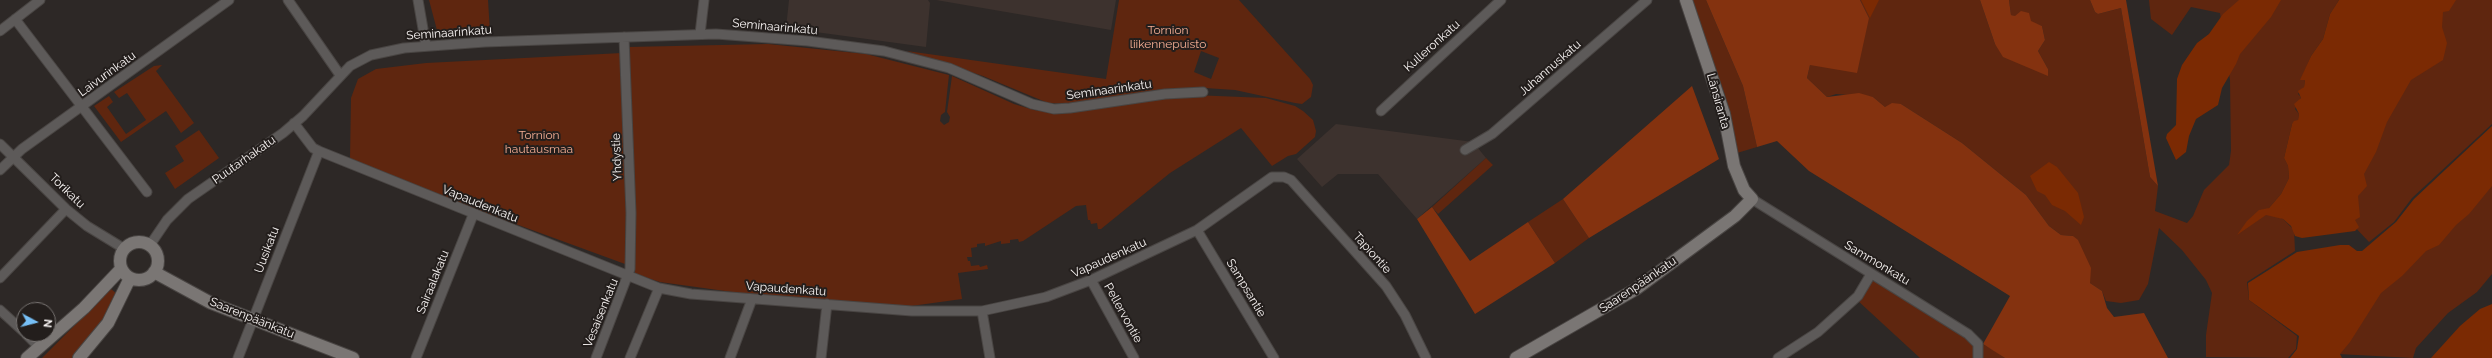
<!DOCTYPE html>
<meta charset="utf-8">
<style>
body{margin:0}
#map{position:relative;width:2492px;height:358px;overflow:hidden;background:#2d2826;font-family:Raleway,sans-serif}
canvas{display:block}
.north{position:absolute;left:16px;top:302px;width:40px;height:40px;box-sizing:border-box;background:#231e1c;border:1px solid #787472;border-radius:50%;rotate:97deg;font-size:11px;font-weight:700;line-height:16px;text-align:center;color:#f8f4f3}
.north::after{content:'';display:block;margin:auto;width:14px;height:18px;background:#77c0f7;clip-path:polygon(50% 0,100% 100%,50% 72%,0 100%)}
</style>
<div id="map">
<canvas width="2492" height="358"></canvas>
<div class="north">N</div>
</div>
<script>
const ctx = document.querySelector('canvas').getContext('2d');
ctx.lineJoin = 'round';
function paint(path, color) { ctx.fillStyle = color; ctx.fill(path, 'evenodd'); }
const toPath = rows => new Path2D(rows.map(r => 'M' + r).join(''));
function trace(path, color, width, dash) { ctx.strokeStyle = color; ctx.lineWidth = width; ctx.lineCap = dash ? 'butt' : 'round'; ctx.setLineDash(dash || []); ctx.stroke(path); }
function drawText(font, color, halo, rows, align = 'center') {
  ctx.font = font + ' Raleway,sans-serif'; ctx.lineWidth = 4; ctx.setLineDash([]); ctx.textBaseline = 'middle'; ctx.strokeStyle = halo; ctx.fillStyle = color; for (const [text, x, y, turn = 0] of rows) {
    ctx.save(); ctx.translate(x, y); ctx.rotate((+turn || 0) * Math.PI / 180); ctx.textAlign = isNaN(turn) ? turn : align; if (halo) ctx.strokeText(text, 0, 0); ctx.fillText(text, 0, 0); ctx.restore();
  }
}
paint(toPath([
 [789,0,928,0,930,3,926,47,786,28],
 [936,0,1116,0,1111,30],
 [1336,124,1473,142,1486,158,1417,219,1378,174,1338,174,1322,187,1297,159]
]), '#3d322e');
paint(toPath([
 [429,0,488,0,490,32,438,34],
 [1119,0,1239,0,1310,79,1313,85,1311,97,1302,104,1295,103,1235,90,1205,88,1162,89,1069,104,1048,103,983,76,907,51,1106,79],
 [1201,51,1219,58,1211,79,1194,72],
 [1691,0,1706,0,1743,86,1757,147,1737,153,1725,95],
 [1860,0,1980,0,1995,44,2048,69,2038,51,2045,40,2042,26,2011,15,2009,0,2090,0,2095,12,2098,14,2121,8,2150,177,2158,186,2155,211,2187,223,2193,216,2204,190,2229,165,2231,151,2230,80,2220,13,2191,7,2172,35,2151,19,2149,0,2339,0,2330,14,2323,39,2311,56,2301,80,2305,80,2304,87,2298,94,2301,97,2295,109,2299,114,2298,121,2292,124,2284,158,2288,166,2289,178,2281,194,2269,208,2251,223,2264,215,2274,215,2283,219,2294,230,2295,251,2247,282,2249,300,2297,336,2296,349,2288,358,2206,357,2206,335,2212,293,2206,280,2182,250,2159,228,2148,284,2139,300,2121,303,2106,301,2102,291,2090,283,2090,268,2073,236,2061,235,2049,226,2026,195,1962,143,1901,104,1885,107,1873,97,1836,94,1827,97,1807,78,1810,65,1869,18],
 [2453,0,2492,0,2492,124,2412,198,2394,222,2369,242,2352,224,2362,175,2384,123,2441,13],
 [768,44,866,54,949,75,945,112,941,115,940,121,944,125,949,122,950,117,947,112,952,76,1014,104,1034,110,1057,113,1193,95,1266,98,1295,106,1303,111,1313,120,1316,131,1315,137,1296,154,1288,156,1272,166,1241,128,1170,173,1101,229,1098,229,1097,223,1091,224,1090,220,1088,220,1086,205,1076,206,1023,241,1019,242,1018,239,1010,240,1010,243,1001,244,1001,241,985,246,985,243,977,244,977,247,971,248,972,257,967,257,968,261,970,261,971,266,979,265,980,267,987,265,988,269,958,273,962,299,911,306,754,295,660,282,635,274,628,47],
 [622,53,626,211,625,264,431,193,350,159,351,98,358,79,376,69,426,63],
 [162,65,156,71,194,123,181,133,166,111,121,142,94,106,109,96,113,102,107,107,126,134,146,120,127,93,119,98,114,92,154,66],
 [199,130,219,158,175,189,165,173,184,161,175,146],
 [1486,158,1493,165,1438,214,1432,207],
 [2492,184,2492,274,2477,292,2448,313,2416,348,2413,358,2338,354,2379,293],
 [1563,199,1589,238,1555,263,1528,222],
 [1873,278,1965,335,1994,350,2005,358,1920,358,1857,300],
 [111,289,117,294,105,319,73,358,42,358]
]), '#5f260f');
paint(toPath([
 [1706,0,1860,0,1869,18,1857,73,1810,65,1807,78,1827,97,1859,93,1873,97,1885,107,1892,103,1901,104,1962,143,2026,195,2049,226,2061,235,2073,236,2078,240,2091,268,2090,283,2102,291,2107,308,2114,317,2144,313,2168,358,2005,358,1983,344,2010,296,1809,171,1777,141,1757,147,1743,86],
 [1980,0,2009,0,2011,15,2015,16,2021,11,2029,13,2031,21,2042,26,2045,40,2038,51,2048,69,2048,76,2003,57,1995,44],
 [2090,0,2126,0,2158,186,2150,177,2121,8,2098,14,2095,12],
 [1692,86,1719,159,1589,238,1563,199],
 [1432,207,1470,261,1528,222,1555,263,1475,314,1417,219]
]), '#84320f');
paint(toPath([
 [1861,0,1879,0,1870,18],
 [2239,0,2281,0,2271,17,2240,54,2236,64,2222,88,2218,105,2196,119,2189,136,2186,152,2176,160,2166,138,2167,134,2176,125,2177,79,2182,65,2197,43,2209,34,2223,14],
 [2339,0,2456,0,2449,11,2443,12,2442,27,2447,43,2443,60,2411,80,2387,122,2376,152,2364,174,2367,186,2358,196,2360,217,2355,220,2359,227,2355,231,2302,238,2295,236,2291,226,2283,219,2266,215,2237,235,2247,221,2259,210,2269,208,2281,194,2289,178,2288,166,2284,158,2292,124,2294,121,2298,120,2299,114,2294,104,2301,98,2298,91,2304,87,2305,80,2300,80,2311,56,2323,39,2330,14],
 [2492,126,2492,186,2469,214,2456,225,2439,245,2426,251,2402,276,2381,293,2350,342,2340,354,2342,358,2290,358,2297,349,2299,336,2249,300,2248,283,2297,252,2340,245,2349,245,2357,251,2362,251,2396,222,2414,199],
 [2049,162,2057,167,2078,193,2084,217,2081,225,2065,211,2052,205,2045,195,2037,191,2030,176],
 [2492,304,2492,358,2431,358,2460,326,2480,309]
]), '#7b2a03');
const street = toPath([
 [288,0,340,75],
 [418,0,426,46],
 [15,19,147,192],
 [0,31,40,0],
 [700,34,704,0],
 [1381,111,1501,0],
 [294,123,313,148,319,151,659,288,691,294,912,311,982,311,1046,297,1091,280,1197,230,1272,177,1284,177,1291,180,1386,286,1405,315,1426,358],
 [0,144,66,209,87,226,123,248],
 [1465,150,1492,134,1647,0],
 [0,170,22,149,229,0],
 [1752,199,1968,334,1978,344,1978,358],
 [1197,230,1274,358],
 [150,245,167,220,188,199,283,133,303,116,350,66,371,55,404,48,485,42,716,34,808,41,884,51,949,68,1032,104,1054,109,1070,108,1165,94,1203,92],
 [0,278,66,209],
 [1091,280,1134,358],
 [0,310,24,332],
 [982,311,990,358],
 [26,334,38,346],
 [238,358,319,151],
 [416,358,473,215],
 [596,358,630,269,631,213,624,37],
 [630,358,659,288],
 [730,358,752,299],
 [821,358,827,304],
 [1778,358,1818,332,1858,296,1871,274]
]);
const secondary = toPath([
 '120 261a19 19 0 1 1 38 0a19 19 0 1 1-38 0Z',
 [154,272,211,303,353,358],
 [27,358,84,308,121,269],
 [79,358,108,323,130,278],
 [1516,358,1636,289,1735,216,1752,199,1744,190,1734,166,1724,114,1686,0]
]);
trace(street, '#494543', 11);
trace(secondary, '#494543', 14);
trace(street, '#5d5a59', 9);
trace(secondary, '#7a7674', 12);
drawText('12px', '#f8f4f3', '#231e1c', [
 ["Seminaarinkatu",775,27,5],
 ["Seminaarinkatu",449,33,-4],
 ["Kulleronkatu",1432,46,-42],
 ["Juhannuskatu",1550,68,-41],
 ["Laivurinkatu",107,74,-36],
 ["Seminaarinkatu",1109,90,-8],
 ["Länsiranta",1718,101,74],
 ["Yhdystie",617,157,-92],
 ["Puutarhakatu",244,160,-35],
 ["Torikatu",67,191,44],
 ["Vapaudenkatu",480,204,22],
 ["Uusikatu",267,250,-69],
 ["Tapiontie",1372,253,48],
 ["Vapaudenkatu",1109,258,-24],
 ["Sammonkatu",1877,263,31],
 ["Sairaalakatu",433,282,-68],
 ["Saarenpäänkatu",1638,285,-34],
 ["Sampsantie",1246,288,59],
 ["Vapaudenkatu",786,289,4],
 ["Vesaisenkatu",601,313,-68],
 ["Pellervontie",1123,313,61],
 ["Saarenpäänkatu",252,318,22]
]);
drawText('12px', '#f4ad93', '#231e1c', [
 ["Tornion",1168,30],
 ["liikennepuisto",1168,44],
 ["Tornion",539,135],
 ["hautausmaa",539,149]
]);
</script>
